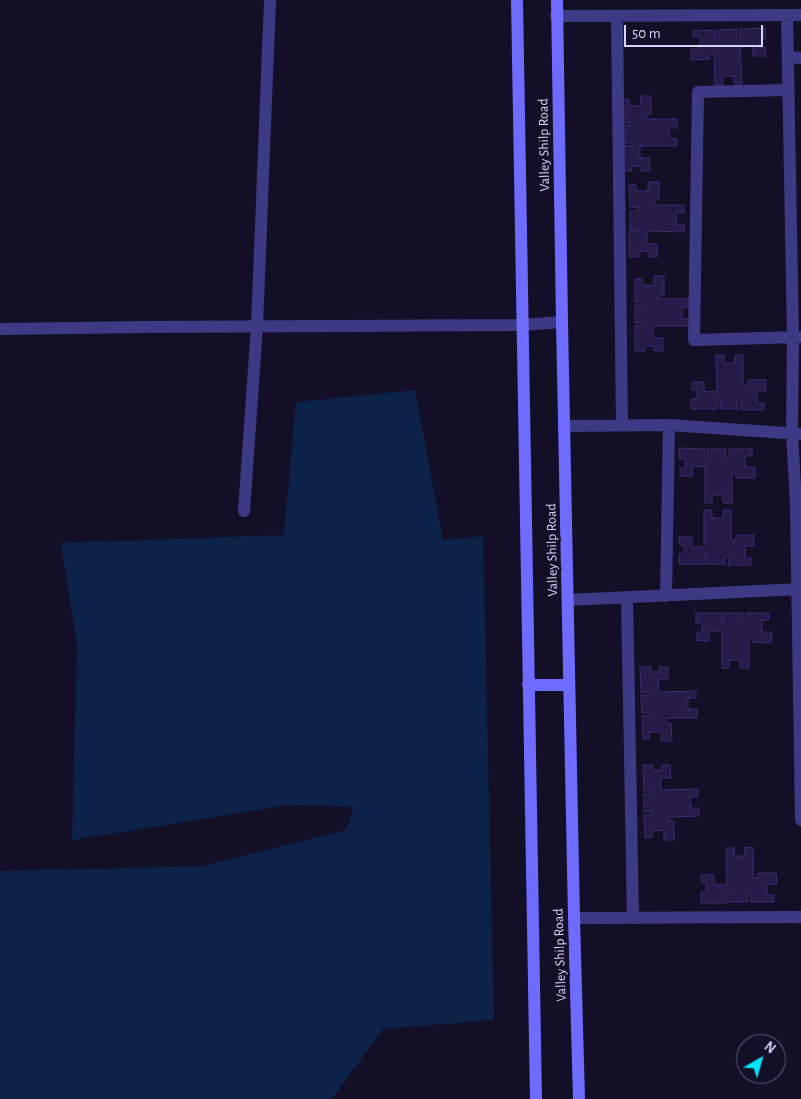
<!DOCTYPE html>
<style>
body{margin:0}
#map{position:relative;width:801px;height:1099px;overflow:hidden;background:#130f26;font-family:"Alegreya Sans",sans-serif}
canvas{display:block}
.north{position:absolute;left:736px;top:1034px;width:50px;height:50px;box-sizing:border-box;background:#130f26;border:1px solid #625e7d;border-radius:50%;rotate:38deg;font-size:14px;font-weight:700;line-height:20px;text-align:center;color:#d9d4ff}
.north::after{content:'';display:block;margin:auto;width:18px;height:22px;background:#00e5ff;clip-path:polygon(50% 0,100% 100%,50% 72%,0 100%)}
.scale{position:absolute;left:624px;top:25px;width:139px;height:22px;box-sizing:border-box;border:2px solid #d9d4ff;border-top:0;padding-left:6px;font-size:15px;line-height:18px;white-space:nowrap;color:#d9d4ff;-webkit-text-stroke:4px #130f26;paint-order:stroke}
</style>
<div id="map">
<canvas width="801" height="1099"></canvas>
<div class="north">N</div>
<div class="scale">50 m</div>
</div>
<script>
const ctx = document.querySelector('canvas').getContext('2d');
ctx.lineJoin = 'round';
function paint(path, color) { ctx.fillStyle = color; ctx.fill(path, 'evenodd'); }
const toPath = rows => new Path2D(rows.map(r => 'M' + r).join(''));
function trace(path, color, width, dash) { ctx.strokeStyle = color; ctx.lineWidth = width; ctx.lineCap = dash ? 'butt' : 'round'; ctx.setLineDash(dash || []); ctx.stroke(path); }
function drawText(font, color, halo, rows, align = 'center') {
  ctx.font = font + ' "Alegreya Sans",sans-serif'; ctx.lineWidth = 5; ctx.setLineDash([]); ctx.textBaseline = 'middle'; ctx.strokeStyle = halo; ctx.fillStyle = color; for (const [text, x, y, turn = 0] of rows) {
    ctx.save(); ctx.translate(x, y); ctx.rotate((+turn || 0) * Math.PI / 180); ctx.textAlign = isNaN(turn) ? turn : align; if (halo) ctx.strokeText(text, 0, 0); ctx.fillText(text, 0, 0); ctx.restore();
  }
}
paint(toPath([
 [415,390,443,540,483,536,494,1020,383,1029,332,1099,0,1099,0,871,203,866,346,830,354,807,288,805,72,840,77,646,61,543,284,535,296,402]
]), '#0c2248');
const building = toPath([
 [765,28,766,38,760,39,760,48,765,47,766,56,753,56,753,46,740,47,742,84,734,84,734,76,723,76,723,85,715,85,714,54,709,55,710,59,691,60,691,49,700,49,700,37,693,37,693,31,716,30,716,38,719,38,719,30,737,29,737,39,740,39,740,29,765,28],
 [641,96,651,96,651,114,646,115,646,119,677,119,677,128,669,128,669,138,677,139,677,146,640,146,640,158,649,158,650,171,641,171,641,166,632,166,632,171,622,171,622,146,632,146,632,143,622,143,622,125,630,125,630,122,622,122,622,99,629,99,629,106,640,106,641,96],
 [648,182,659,182,659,200,654,200,654,205,684,205,684,213,676,213,676,224,684,224,684,232,647,231,647,244,657,244,657,257,649,257,649,252,640,251,640,257,629,257,629,231,639,231,639,229,630,229,630,211,637,211,638,207,630,207,629,184,636,185,636,191,648,191,648,182],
 [654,276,664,276,664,295,659,295,659,299,690,299,690,308,682,307,682,319,690,319,690,326,653,326,653,338,663,338,663,351,654,351,654,346,646,346,645,351,635,351,635,326,645,326,645,323,635,323,635,305,643,305,643,302,635,302,635,279,642,279,642,285,654,286,654,276],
 [716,355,724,355,724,363,735,363,735,355,743,355,743,385,748,385,748,380,766,380,766,391,757,391,757,403,764,403,764,410,741,410,741,401,737,401,738,409,720,409,720,399,717,400,717,409,691,409,691,399,697,399,697,390,692,390,692,382,704,382,704,391,717,392,716,355],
 [679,448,705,449,705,459,708,459,707,449,726,449,725,457,729,457,729,449,752,449,752,456,745,456,745,467,755,467,755,478,736,478,736,473,732,473,732,504,723,503,723,495,712,495,712,503,705,503,705,467,693,466,692,476,680,476,680,468,685,468,685,459,679,459,679,448],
 [704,510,712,510,712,518,723,518,723,510,731,510,731,540,736,540,736,535,754,535,754,546,745,546,745,558,751,558,751,565,728,565,729,557,725,556,725,564,707,564,707,554,705,555,705,564,679,564,679,554,684,554,684,545,679,545,679,537,692,537,692,547,704,547,704,510],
 [696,613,722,613,722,623,724,623,724,613,743,613,742,621,746,621,746,613,768,613,769,620,762,620,762,632,772,632,771,643,753,642,753,638,749,637,749,668,740,668,740,660,729,660,729,668,722,668,722,631,709,631,709,641,697,640,697,632,702,632,702,623,696,623,696,613],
 [640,667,651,667,651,672,660,672,659,667,668,667,668,679,658,679,659,692,696,691,696,698,688,698,688,709,697,709,697,718,666,718,666,723,671,723,672,741,661,741,661,732,649,732,649,739,643,739,642,716,650,716,650,713,642,713,641,695,651,695,651,692,641,692,640,667],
 [643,765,653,765,653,771,662,770,662,765,670,765,671,778,661,778,661,790,698,789,698,797,690,797,691,808,699,808,699,816,669,817,669,821,674,821,674,840,664,840,664,830,652,831,652,837,645,838,644,815,652,815,652,811,644,812,644,794,654,793,653,791,644,791,643,765],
 [745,847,753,848,753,878,758,878,758,873,776,873,777,884,767,884,767,895,774,895,774,902,751,902,751,894,747,894,748,902,729,902,729,892,727,892,727,903,701,903,701,892,707,892,706,883,702,883,701,875,714,875,714,885,727,884,726,848,734,848,734,856,745,856,745,847]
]);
paint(building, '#241b47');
trace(building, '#3b2d73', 1);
trace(toPath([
 [787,15,793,337,792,434,796,504,801,820],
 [556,16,801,15],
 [617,16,622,425],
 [788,57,801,58],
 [788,90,698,92,694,340,799,337],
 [0,329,146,327,522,325,562,322],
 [564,426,669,425,801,434],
 [244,511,257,326,270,0],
 [666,596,669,425],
 [627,597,633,918],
 [568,600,801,589],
 [574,918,801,917]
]), '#3d3a85', 12);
trace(toPath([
 [517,0,536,1099],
 [557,0,562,322,574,918,579,1099],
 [528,685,569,685]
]), '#6f6bff', 12);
drawText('14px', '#d9d4ff', '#130f26', [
 ["Valley Shilp Road",544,145,-91],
 ["Valley Shilp Road",552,550,-91],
 ["Valley Shilp Road",560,955,-92]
]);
</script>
